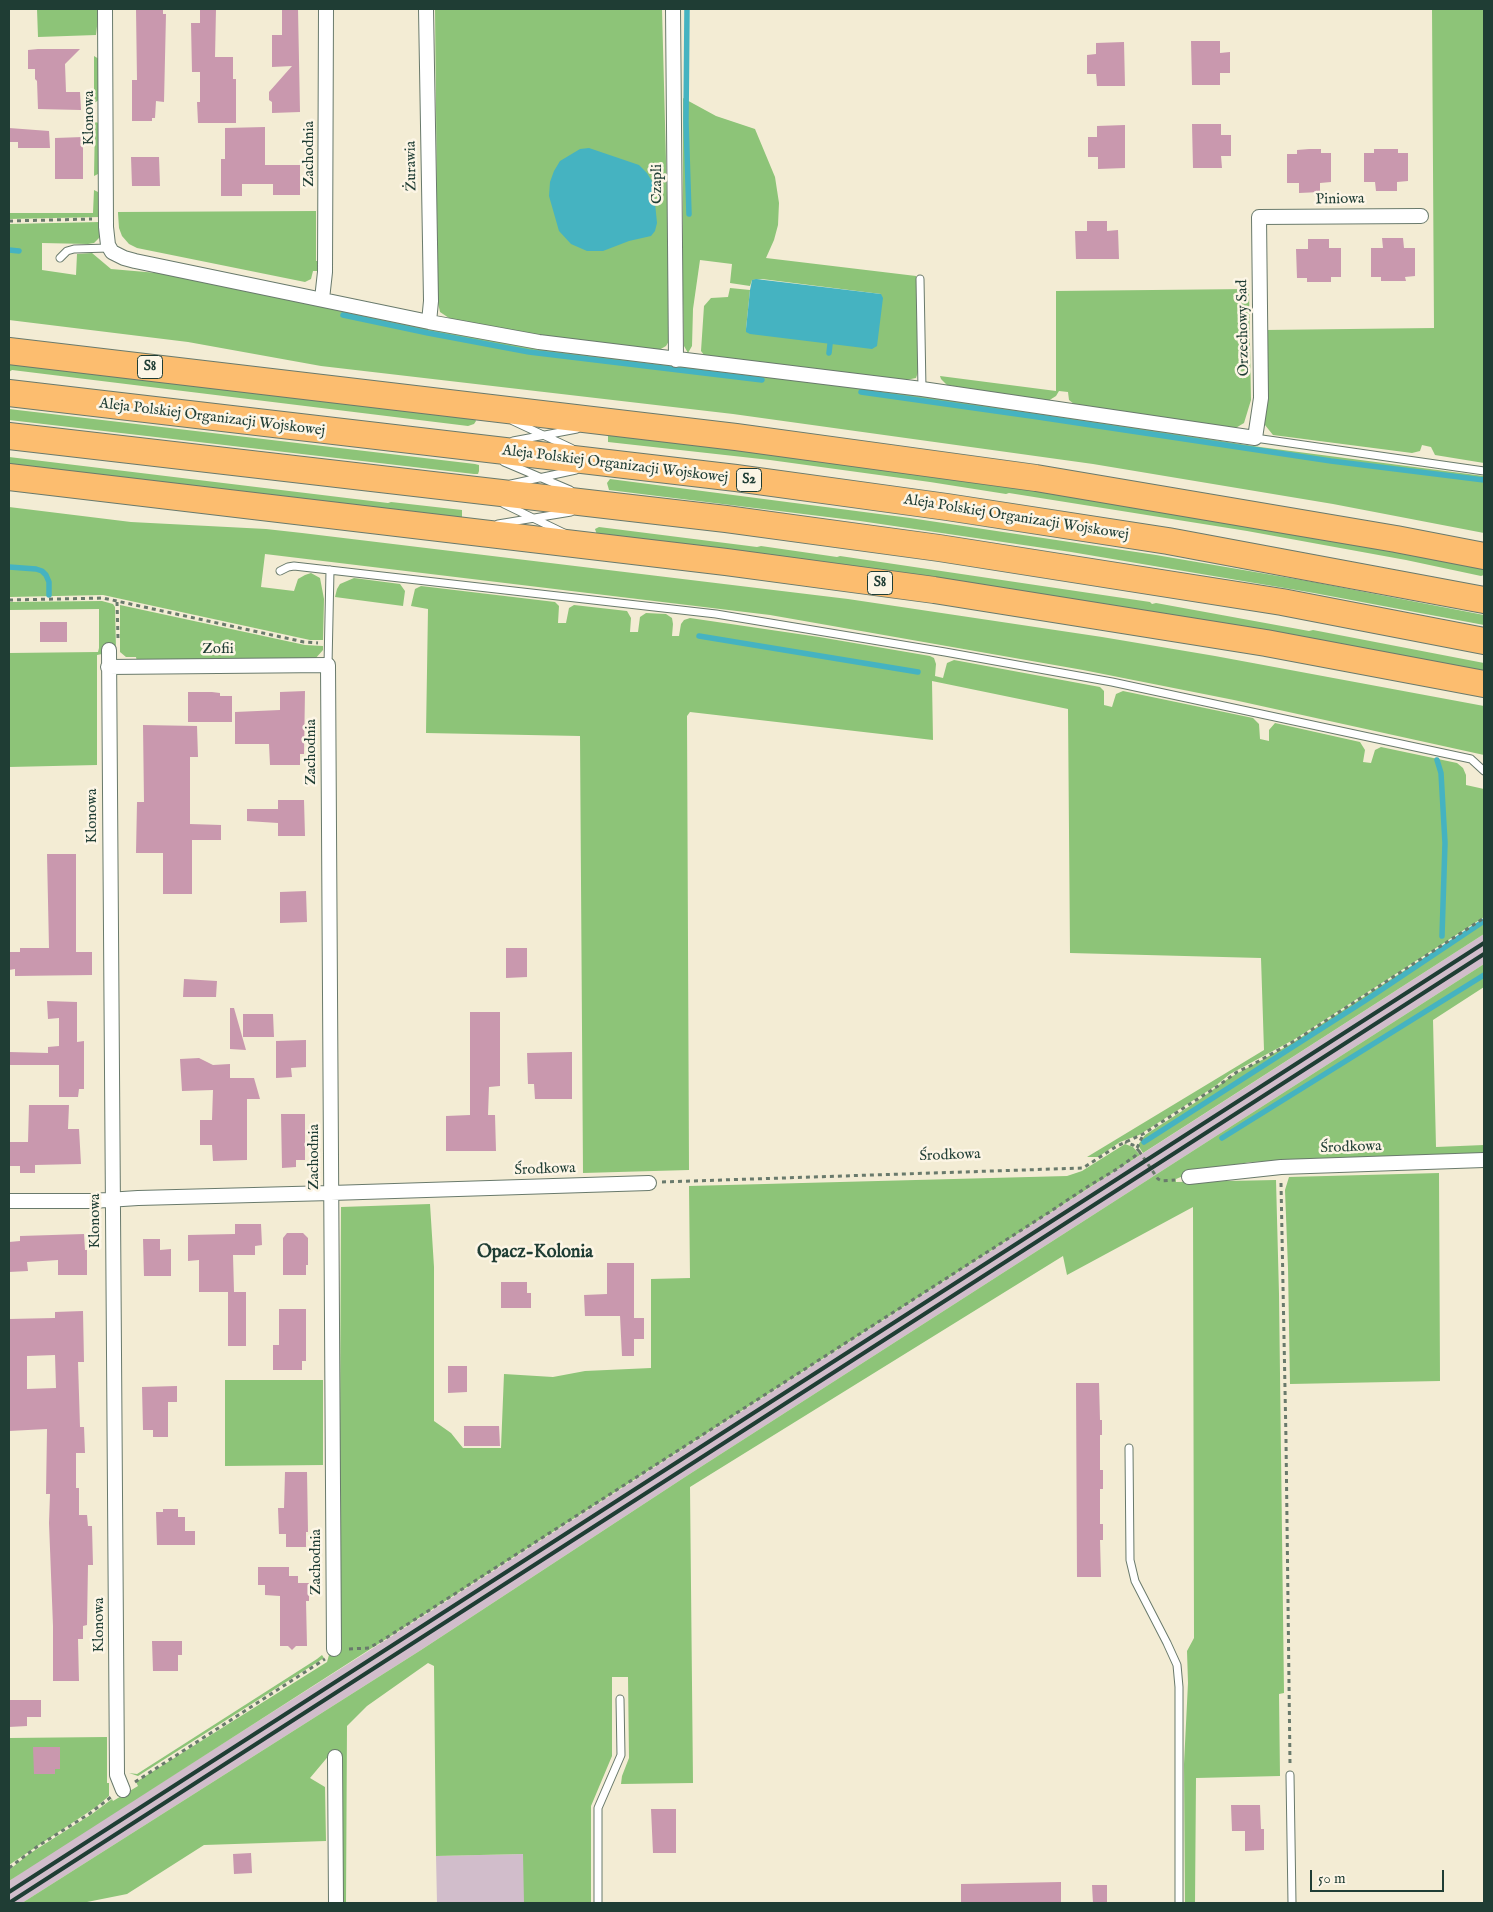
<!DOCTYPE html>
<meta charset="utf-8">
<style>
body{margin:0}
#map{position:relative;width:1493px;height:1912px;overflow:hidden;background:#f3ecd4;font-family:"IM FELL English",serif}
canvas{display:block}
.frame{position:absolute;inset:0;border:10px solid #1f3d34;pointer-events:none}
.scale{position:absolute;left:1310px;top:1870px;width:134px;height:22px;box-sizing:border-box;border:2px solid #1f3d34;border-top:0;padding-left:6px;font-size:15px;line-height:18px;white-space:nowrap;color:#1f3d34;-webkit-text-stroke:4px #fcf5e5;paint-order:stroke}
</style>
<div id="map">
<canvas width="1493" height="1912"></canvas>
<div class="frame"></div>
<div class="scale">50 m</div>
</div>
<script>
const ctx = document.querySelector('canvas').getContext('2d');
ctx.lineJoin = 'round';
function paint(path, color) { ctx.fillStyle = color; ctx.fill(path, 'evenodd'); }
const toPath = rows => new Path2D(rows.map(r => 'M' + r).join(''));
function trace(path, color, width, dash) { ctx.strokeStyle = color; ctx.lineWidth = width; ctx.lineCap = dash ? 'butt' : 'round'; ctx.setLineDash(dash || []); ctx.stroke(path); }
function drawText(font, color, halo, rows, align = 'center') {
  ctx.font = font + ' "IM FELL English",serif'; ctx.lineWidth = 5; ctx.setLineDash([]); ctx.textBaseline = 'middle'; ctx.strokeStyle = halo; ctx.fillStyle = color; for (const [text, x, y, turn = 0] of rows) {
    ctx.save(); ctx.translate(x, y); ctx.rotate((+turn || 0) * Math.PI / 180); ctx.textAlign = isNaN(turn) ? turn : align; if (halo) ctx.strokeText(text, 0, 0); ctx.fillText(text, 0, 0); ctx.restore();
  }
}
paint(toPath([
 [1484,934,1484,964,685,1477,421,1650,22,1903,9,1903,9,1881,38,1861,400,1631],
 [524,1854,524,1903,437,1903,436,1856]
]), '#d1bdcb');
paint(toPath([
 [37,9,99,9,96,35,38,37],
 [435,9,662,9,670,313,669,341,666,346,659,350,546,337,452,320,440,312,438,303],
 [1432,9,1484,9,1484,463,1435,455,1431,447,1422,445,1420,451,1412,453,1273,435,1265,425,1265,330,1434,328],
 [94,56,99,59,99,100,94,103],
 [683,98,716,116,755,129,775,177,779,203,778,225,774,240,766,258,916,276,918,372,916,378,906,380,704,355,701,351,704,306,711,298,728,297,730,288,750,290,746,329,881,294,762,279,752,280,750,286,730,283,732,264,700,260,693,309,692,346,688,353,684,346,683,297],
 [95,122,99,123,100,173,94,176],
 [94,190,100,193,100,217,9,219,9,213,93,213],
 [316,211,316,261,319,261,319,271,313,271,311,279,305,282,137,248,129,244,122,236,119,228,118,213,118,212],
 [100,222,99,238,94,243,88,244,42,243,42,270,76,275,77,254,92,253,111,269,169,274,390,321,533,348,978,403,1260,447,1484,476,1484,533,1333,504,1093,464,733,414,321,366,188,342,9,320,9,224],
 [1249,289,1251,400,1244,423,1234,429,1074,404,1069,400,1068,392,1059,391,1056,396,1048,401,947,385,941,379,940,376,1056,391,1056,291],
 [9,362,475,419,476,421,474,424,468,426,12,370,9,372],
 [9,409,475,464,479,465,479,471,478,474,474,474,9,420],
 [608,433,983,480,1484,567,1484,575,1481,576,1406,560,1247,531,1009,493,1006,494,930,482,770,460,608,442],
 [9,457,388,503,391,502,462,510,462,518,9,467],
 [610,479,910,518,1156,555,1313,582,1484,615,1484,625,1314,593,1071,552,860,521,609,490,607,483],
 [9,507,131,522,266,529,302,533,848,599,1102,637,1215,656,1484,706,1484,755,1234,700,1083,670,770,615,265,554,261,587,294,591,298,579,305,575,311,573,320,578,324,599,323,640,310,640,103,595,9,597],
 [599,527,757,547,761,546,837,557,840,556,1150,602,1152,604,1156,603,1309,631,1313,630,1484,663,1484,673,597,535,595,529],
 [354,578,400,584,405,591,403,606,335,597,337,589,340,584],
 [421,586,555,602,559,606,558,623,566,623,569,608,574,605,627,611,631,618,630,632,638,632,640,617,646,613,666,614,672,618,673,624,672,636,679,636,681,624,684,620,690,618,819,637,930,656,934,658,936,664,935,676,943,678,947,663,954,660,1100,687,1104,691,1104,705,1112,707,1116,694,1123,691,1253,718,1259,724,1260,739,1269,741,1269,730,1275,723,1360,742,1365,750,1363,762,1371,763,1375,750,1381,747,1457,763,1463,768,1466,775,1466,785,1484,789,1484,917,1295,1039,1230,1074,1214,1087,1139,1135,1120,1142,1098,1157,1087,1157,1264,1050,1261,958,1070,953,1068,709,932,681,933,740,690,712,687,716,689,1170,583,1173,580,736,426,733,428,609,411,606,415,589],
 [102,601,113,604,115,607,116,649,102,648,102,654,97,655,97,765,9,767,9,653,98,652,99,648,99,609,9,610,9,602],
 [120,605,305,645,323,646,323,650,315,659,137,662,136,657,126,657,120,652],
 [1484,919,1484,934,1143,1153,1138,1145,1145,1135,1196,1102,1229,1078,1289,1045],
 [1484,964,1484,987,1433,1020,1436,1147,1484,1145,1484,1156,1250,1162,1188,1174,1176,1179,1176,1182,1276,1180,1279,1294,1284,1693,1279,1694,1280,1776,1196,1778,1195,1903,1185,1903,1184,1764,1188,1683,1187,1651,1194,1638,1193,1207,1067,1275,1063,1256,690,1487,693,1783,621,1784,622,1776,629,1758,628,1677,612,1677,612,1756,591,1806,591,1903,524,1903,523,1854,436,1856,434,1666,428,1663,367,1706,347,1726,346,1903,342,1903,342,1784,340,1752,331,1753,310,1778,325,1787,326,1841,204,1845,127,1894,82,1903,22,1903,421,1650,685,1477],
 [1125,1144,1133,1147,1140,1155,9,1881,9,1870,29,1854,92,1814,112,1799,113,1801,138,1786,136,1782,327,1662,329,1655,339,1647,341,1207,430,1204,434,1267,434,1421,451,1433,463,1448,501,1448,504,1374,553,1377,585,1371,651,1368,651,1279,690,1278,689,1186,1067,1176,1082,1171],
 [1439,1173,1440,1381,1290,1384,1288,1268,1285,1190,1289,1177],
 [225,1380,323,1380,323,1465,225,1466],
 [322,1655,324,1658,138,1776,129,1773,137,1774,317,1659],
 [107,1737,107,1783,109,1783,109,1796,96,1807,9,1865,9,1738]
]), '#8dc478');
paint(toPath([
 [589,148,639,165,647,173,653,183,657,223,655,231,651,236,629,241,603,251,587,251,571,244,559,231,549,196,550,182,554,171,560,161,580,149],
 [756,279,881,294,883,298,877,346,872,349,750,334,746,332,746,329,750,290,752,280]
]), '#45b3c1');
trace(toPath([
 [687,9,686,122,689,214],
 [9,250,19,251],
 [343,315,428,333,529,352,762,380],
 [829,353,830,344],
 [861,392,1038,417,1331,461,1484,480],
 [9,567,36,569,42,571,46,575,49,582,49,595],
 [699,636,918,672],
 [1437,760,1441,773,1445,843,1442,936],
 [1222,1138,1484,975],
 [1144,1142,1366,1000,1484,921]
]), '#45b3c1', 5.5);
paint(toPath([
 [136,9,163,9,163,14,166,14,164,102,156,101,155,118,152,118,152,121,132,121,132,80,137,80],
 [200,9,216,9,215,57,233,57,233,79,236,79,236,123,198,123,197,102,200,102,200,72,192,72,191,23,200,23],
 [282,9,298,9,300,112,272,113,272,102,269,100,269,92,292,66,272,67,272,35,282,35],
 [1191,41,1220,41,1220,53,1230,52,1230,73,1220,73,1220,85,1192,85],
 [1124,42,1125,86,1097,86,1096,74,1087,74,1087,55,1096,54,1096,43],
 [38,49,80,49,65,64,66,92,80,92,81,110,38,109,37,81,35,79,35,69,28,69,28,50],
 [1192,124,1221,124,1221,135,1231,135,1231,156,1221,156,1222,168,1193,168],
 [1125,125,1125,168,1098,169,1098,157,1088,157,1088,137,1097,137,1097,126],
 [265,127,265,165,300,165,300,195,273,195,273,184,242,184,242,196,221,196,221,159,225,159,225,128],
 [9,128,49,131,50,148,18,148,18,142,9,142],
 [83,137,83,179,55,179,55,138],
 [1309,149,1321,149,1321,153,1331,153,1331,182,1320,183,1320,192,1299,193,1299,183,1287,183,1287,154,1297,154,1297,150],
 [1374,149,1398,149,1398,153,1408,153,1408,181,1397,182,1397,191,1376,191,1375,182,1364,182,1364,153,1374,153],
 [131,157,159,157,160,186,132,186],
 [1087,221,1107,221,1107,231,1118,230,1119,259,1076,259,1075,231,1087,231],
 [1382,238,1403,238,1404,248,1415,248,1415,276,1405,277,1406,281,1381,281,1381,277,1371,277,1371,248,1383,248],
 [1308,239,1329,239,1329,248,1341,248,1341,277,1331,277,1331,282,1307,282,1307,278,1297,278,1296,249,1308,249],
 [40,622,67,622,67,642,40,642],
 [305,691,304,754,300,754,300,765,270,765,269,744,235,744,235,712,280,710,280,692],
 [188,692,212,692,220,693,220,696,232,696,232,722,188,722],
 [143,725,197,726,198,757,190,757,190,824,221,825,221,840,192,840,192,894,163,894,163,853,136,853,137,802,144,802],
 [278,800,304,800,305,836,278,836,278,823,247,821,247,809,278,809],
 [47,854,76,854,76,952,92,952,92,975,15,976,15,969,9,970,9,952,20,952,20,948,49,948],
 [306,891,307,922,280,923,280,892],
 [506,948,527,948,527,977,506,978],
 [184,979,217,981,216,997,183,997],
 [47,1001,77,1002,77,1042,84,1041,84,1089,79,1089,78,1097,59,1097,59,1065,9,1065,9,1052,48,1053,48,1047,59,1046,59,1018,48,1019],
 [230,1008,234,1008,246,1050,230,1049],
 [470,1012,500,1012,500,1086,489,1087,488,1115,495,1115,496,1151,446,1151,446,1116,470,1115],
 [243,1014,273,1014,274,1037,243,1037],
 [306,1040,306,1067,291,1068,292,1077,276,1078,276,1041],
 [572,1052,572,1099,535,1099,534,1084,528,1084,527,1053],
 [199,1058,213,1065,230,1064,230,1078,254,1078,260,1099,247,1099,247,1160,213,1161,212,1145,200,1145,200,1120,212,1120,213,1090,182,1091,180,1059],
 [29,1105,69,1105,68,1129,79,1129,81,1164,35,1165,35,1173,20,1173,20,1166,10,1166,9,1142,28,1142],
 [281,1114,305,1114,305,1160,296,1160,296,1167,282,1168],
 [235,1224,261,1224,262,1245,255,1246,255,1255,233,1255,234,1292,246,1292,246,1346,228,1346,228,1292,199,1292,199,1260,188,1261,188,1235,235,1234],
 [287,1233,303,1233,308,1238,308,1265,306,1265,306,1275,283,1275,283,1238],
 [84,1234,85,1250,87,1250,87,1275,58,1275,58,1260,27,1262,28,1271,9,1272,9,1242,20,1241,20,1236],
 [143,1239,160,1239,160,1250,171,1249,171,1276,144,1276],
 [607,1263,634,1263,634,1318,644,1318,644,1339,634,1339,634,1356,622,1356,620,1316,585,1316,584,1295,607,1294],
 [501,1282,527,1282,527,1293,531,1293,531,1308,501,1308],
 [279,1309,306,1309,306,1361,302,1361,302,1370,273,1370,273,1345,279,1345],
 [83,1311,84,1362,78,1362,80,1427,84,1427,85,1453,76,1453,76,1488,79,1488,79,1515,87,1515,88,1526,92,1526,93,1565,88,1565,87,1625,83,1626,83,1639,78,1639,79,1681,53,1681,53,1626,49,1523,50,1494,46,1494,47,1429,9,1431,9,1319,55,1318,55,1312],
 [55,1355,56,1388,27,1389,27,1356],
 [448,1366,467,1366,467,1392,448,1393],
 [1076,1383,1099,1383,1100,1420,1102,1420,1102,1435,1100,1435,1100,1470,1103,1470,1103,1489,1100,1489,1100,1524,1103,1524,1103,1540,1100,1540,1101,1577,1077,1577],
 [177,1386,177,1402,168,1402,168,1437,153,1437,153,1430,143,1430,142,1387],
 [464,1426,499,1426,500,1446,464,1446],
 [285,1472,307,1472,308,1532,306,1532,306,1547,286,1547,286,1534,279,1534,278,1508,284,1508],
 [163,1509,178,1509,178,1517,185,1517,185,1531,195,1531,195,1545,157,1545,156,1512,163,1512],
 [258,1567,289,1567,289,1576,298,1576,298,1583,309,1583,309,1601,306,1601,307,1646,296,1646,292,1650,288,1646,280,1646,280,1596,265,1595,265,1585,258,1585],
 [152,1641,182,1641,182,1655,178,1655,178,1671,153,1671],
 [9,1700,41,1700,41,1717,27,1717,27,1726,9,1727],
 [33,1747,60,1747,60,1769,55,1769,55,1774,34,1774],
 [1231,1805,1260,1805,1261,1829,1264,1829,1264,1850,1245,1851,1245,1831,1232,1831],
 [651,1809,676,1809,676,1853,653,1853],
 [251,1853,252,1873,234,1874,233,1854],
 [1061,1882,1061,1903,961,1903,961,1884],
 [1092,1885,1107,1885,1107,1903,1093,1903]
]), '#c998ae');
const service = toPath([
 [60,258,67,251,74,249,109,248],
 [920,279,922,389],
 [513,421,571,448],
 [1255,438,1484,471],
 [513,441,577,429],
 [504,462,570,490],
 [511,484,576,470],
 [504,504,564,533],
 [498,524,571,512],
 [280,571,288,567,294,566,716,614,945,652,1112,682,1471,759,1484,771],
 [328,665,330,570],
 [1129,1448,1130,1560,1135,1581,1167,1643,1177,1665,1179,1687,1179,1903],
 [1290,1775,1292,1903],
 [598,1903,598,1808,621,1755,620,1699]
]);
const minor = toPath([
 [105,9,106,227,108,245,112,252,124,258,135,261,429,322,539,342,922,389,1255,438,1261,398,1259,217,1421,216],
 [426,9,431,301,429,322],
 [673,9,676,360],
 [322,299,325,272,326,9],
 [109,650,117,1775,123,1790],
 [108,667,328,665,334,1649],
 [1189,1177,1281,1167,1484,1160],
 [9,1201,92,1201,138,1198,331,1193,649,1183],
 [335,1757,336,1903]
]);
const motorway = toPath([
 [9,351,736,437,1036,478,1396,539,1484,556],
 [9,393,736,478,947,507,1168,541,1484,600],
 [9,436,726,519,939,548,1282,602,1484,641],
 [9,477,726,562,934,590,1266,643,1484,684]
]);
trace(service, '#697a6c', 9);
trace(minor, '#697a6c', 16);
trace(motorway, '#697a6c', 28);
trace(toPath([
 [9,221,92,219],
 [9,600,103,598,304,642,318,643],
 [117,602,118,638],
 [1137,1148,1143,1135],
 [1139,1151,1158,1179,1162,1181,1175,1180],
 [662,1182,1083,1168,1117,1146,1143,1134,1218,1086,1237,1072,1250,1066,1296,1040,1484,918],
 [1281,1183,1286,1440,1290,1764],
 [349,1649,369,1648,386,1638,1048,1213,1087,1187,1117,1169,1135,1156,1139,1151,1133,1145,1125,1142],
 [135,1782,325,1659],
 [9,1868,38,1846,89,1814,111,1797]
]), '#697a6c', 3, [4, 4]);
trace(service, '#fff', 7);
trace(minor, '#fff', 14);
trace(motorway, '#fcbd6f', 26);
trace(toPath([
 [9,1892,1484,943],
 [9,1903,1484,954]
]), '#1f3d34', 4);
for (const [x, y, w] of [
 [150,367,25],
 [749,480,25],
 [880,583,25]
]) { const box = new Path2D(); box.roundRect(x - w / 2, y - 11.5, w, 23, 4); ctx.fillStyle = '#fcf5e5'; ctx.fill(box); trace(box, '#1f3d34', 1); }
drawText('bold 14px', '#1f3d34', null, [
 ["S8",150,367],
 ["S2",749,480],
 ["S8",880,583]
]);
drawText('15px', '#1f3d34', '#fcf5e5', [
 ["Klonowa",90,118,-90],
 ["Zachodnia",310,154,-90],
 ["Żurawia",412,166,-91],
 ["Czapli",658,184,-90],
 ["Piniowa",1340,200,-1],
 ["Orzechowy Sad",1244,328,-91],
 ["Aleja Polskiej Organizacji Wojskowej",212,418,7],
 ["Aleja Polskiej Organizacji Wojskowej",615,465,7],
 ["Aleja Polskiej Organizacji Wojskowej",1016,518,9],
 ["Zofii",218,650],
 ["Zachodnia",312,752,-90],
 ["Klonowa",93,816,-90],
 ["Środkowa",1351,1148,-2],
 ["Środkowa",950,1156,-2],
 ["Zachodnia",315,1157,-90],
 ["Środkowa",545,1170,-2],
 ["Klonowa",96,1221,-90],
 ["Zachodnia",317,1562,-90],
 ["Klonowa",100,1625,-90]
]);
drawText('bold 18px', '#1f3d34', '#fcf5e5', [
 ["Opacz-Kolonia",535,1253]
]);
</script>
